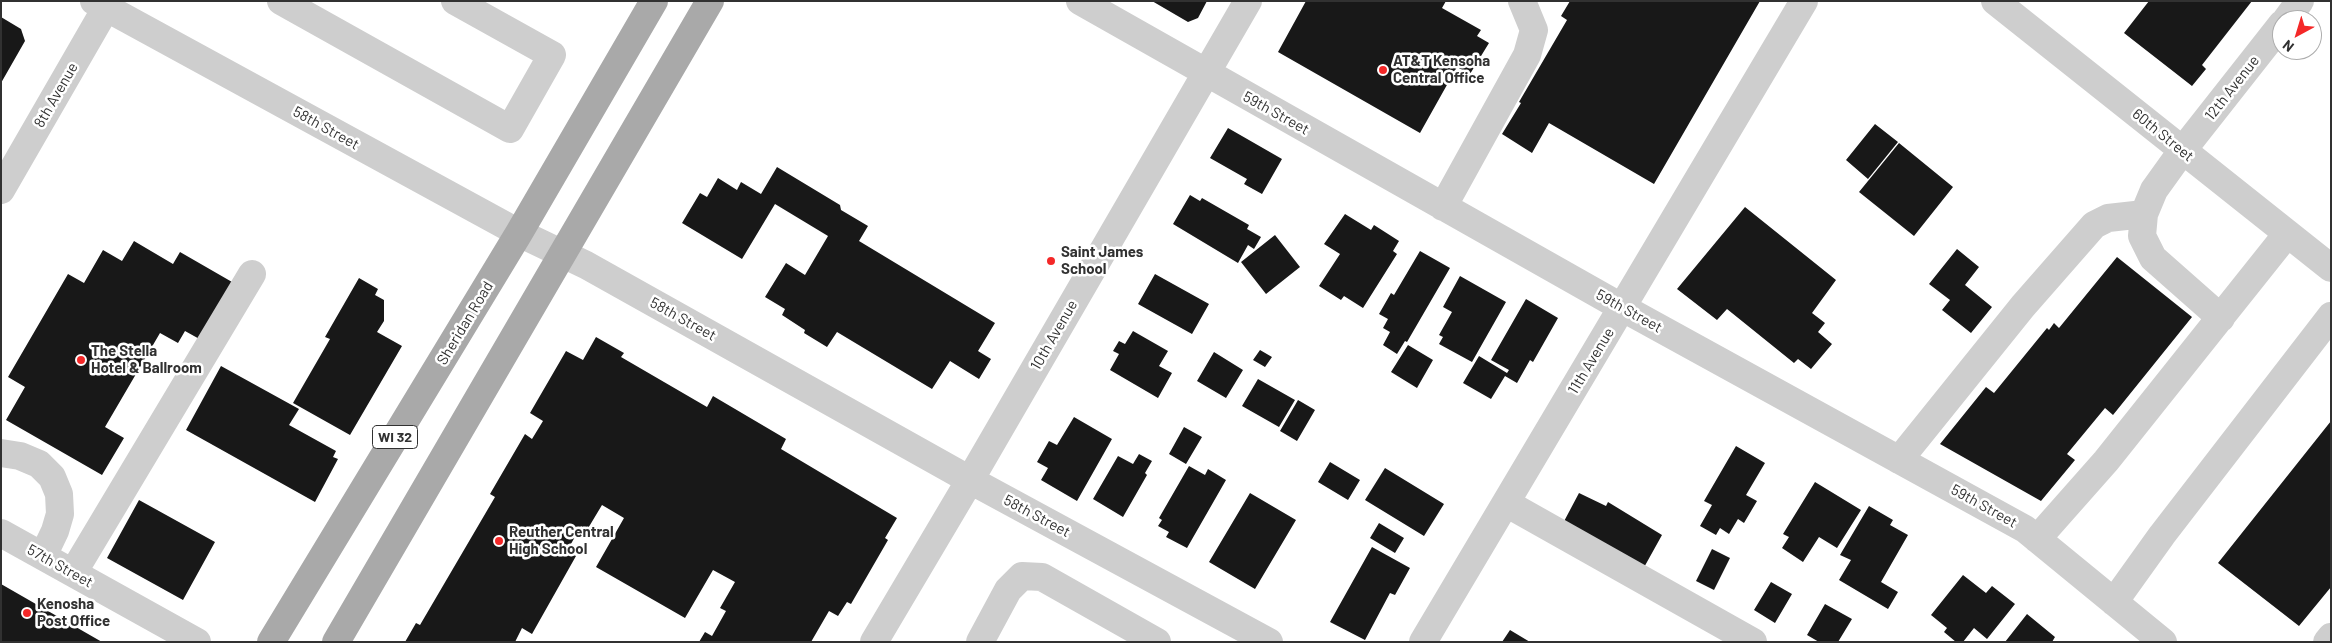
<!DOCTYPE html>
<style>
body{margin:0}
#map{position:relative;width:2332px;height:643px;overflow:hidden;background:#fff;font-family:Barlow,sans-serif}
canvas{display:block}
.frame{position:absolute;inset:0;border:2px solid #313131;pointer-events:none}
.north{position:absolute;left:2272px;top:10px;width:50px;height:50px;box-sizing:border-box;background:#fff;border:1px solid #adadad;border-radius:50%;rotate:219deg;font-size:14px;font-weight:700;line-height:20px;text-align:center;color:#313131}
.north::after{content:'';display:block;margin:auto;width:18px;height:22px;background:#f42828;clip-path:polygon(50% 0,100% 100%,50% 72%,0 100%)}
</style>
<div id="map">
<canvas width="2332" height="643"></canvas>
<div class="frame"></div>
<div class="north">N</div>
</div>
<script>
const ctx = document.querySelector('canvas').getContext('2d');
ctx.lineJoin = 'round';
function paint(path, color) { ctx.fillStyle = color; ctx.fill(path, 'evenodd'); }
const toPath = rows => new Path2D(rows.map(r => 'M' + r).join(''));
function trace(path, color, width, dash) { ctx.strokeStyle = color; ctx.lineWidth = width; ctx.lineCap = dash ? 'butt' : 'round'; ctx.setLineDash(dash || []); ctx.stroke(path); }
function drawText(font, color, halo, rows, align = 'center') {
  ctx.font = font + ' Barlow,sans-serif'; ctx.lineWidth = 5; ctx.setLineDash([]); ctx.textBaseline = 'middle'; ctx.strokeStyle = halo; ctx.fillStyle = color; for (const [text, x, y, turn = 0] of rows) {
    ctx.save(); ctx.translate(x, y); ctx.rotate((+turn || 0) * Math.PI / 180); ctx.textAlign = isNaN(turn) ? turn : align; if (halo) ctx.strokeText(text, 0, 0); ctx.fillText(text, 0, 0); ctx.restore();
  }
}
paint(toPath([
 [1152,1,1207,1,1198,18,1188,22],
 [1306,1,1446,1,1442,8,1481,30,1477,36,1489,43,1470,74,1457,67,1420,133,1278,52],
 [1570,1,1760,1,1654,184,1549,123,1532,153,1502,134,1521,103,1519,102,1567,20,1561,16],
 [2149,1,2252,1,2202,65,2206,69,2192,86,2124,33],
 [1,17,21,29,25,41,1,83],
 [1875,124,1898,142,1868,179,1846,160],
 [1228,128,1282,159,1262,194,1244,184,1247,179,1210,158],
 [1899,143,1953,187,1914,236,1859,192],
 [777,167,840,205,841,210,868,226,859,241,995,323,978,351,991,359,979,379,950,361,932,389,837,332,827,347,804,333,805,330,782,315,785,309,765,297,786,263,805,275,828,236,775,204,742,259,682,223,700,193,707,197,718,178,737,190,741,182,761,194],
 [1190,195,1200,201,1202,198,1249,225,1247,229,1261,237,1254,249,1248,245,1238,263,1173,224],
 [1745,207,1836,280,1812,313,1825,323,1818,332,1832,344,1811,369,1798,359,1794,363,1727,309,1717,320,1677,289],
 [1345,214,1371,230,1374,225,1399,241,1393,251,1397,254,1363,308,1344,296,1341,300,1319,286,1340,254,1324,244],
 [1275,235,1300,267,1266,294,1241,262],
 [134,241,173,264,180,252,239,286,203,341,185,331,178,343,160,333,105,427,124,438,102,475,6,420,25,387,8,377,68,274,84,283,103,250,122,261],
 [1957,249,1979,267,1965,285,1992,307,1971,333,1942,310,1950,300,1929,284],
 [1420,251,1450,268,1407,342,1405,341,1397,354,1383,345,1390,332,1383,328,1388,319,1379,314,1391,293,1394,295],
 [2117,257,2192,317,2113,415,2105,408,2067,454,2075,460,2041,501,1940,444,1986,387,1994,393,2047,328,2049,330,2054,323,2059,328],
 [1155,274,1209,304,1192,334,1138,304],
 [1460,276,1506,302,1472,362,1439,344,1443,337,1439,335,1452,312,1443,307],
 [359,278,378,289,375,295,384,300,384,321,377,332,402,346,350,435,293,403,330,339,325,337],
 [1526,299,1558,318,1533,362,1530,360,1517,383,1505,376,1491,399,1463,383,1479,356,1507,373,1509,370,1491,360],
 [1133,331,1168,351,1159,366,1172,373,1158,398,1110,370,1119,354,1113,351,1119,341,1125,344],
 [596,337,624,353,621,357,707,407,713,396,786,439,781,449,897,518,885,538,888,540,851,604,847,602,838,616,829,611,811,642,699,642,705,632,712,636,726,611,720,608,735,582,713,570,685,618,596,567,624,518,602,505,587,530,581,526,567,551,576,556,532,634,522,628,515,642,405,642,416,623,420,625,495,497,490,494,525,434,532,439,543,421,530,413,566,351,583,360],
 [1408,345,1433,360,1417,388,1391,372],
 [1260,350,1272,357,1265,367,1253,360],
 [1214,352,1243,370,1226,398,1197,381],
 [221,366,299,409,289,425,336,451,333,457,338,459,315,502,186,430],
 [1258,379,1295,400,1279,427,1242,406],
 [1298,400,1315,410,1297,441,1280,431],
 [1074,417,1112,439,1077,501,1041,480,1048,468,1037,462,1049,441,1057,445],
 [2331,421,2331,587,2299,626,2218,563],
 [1184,427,1202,437,1186,464,1169,454],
 [1736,446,1765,463,1746,495,1757,501,1744,523,1738,519,1729,534,1720,528,1716,535,1700,526,1712,505,1704,501],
 [1139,454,1152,461,1145,473,1147,475,1123,517,1093,499,1118,456,1133,464],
 [1330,462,1360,480,1348,500,1318,482],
 [1189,466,1205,475,1208,469,1226,480,1187,548,1166,537,1169,532,1158,526,1162,520,1159,518],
 [1385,468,1444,504,1424,536,1365,500],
 [1815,482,1861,510,1837,548,1819,537,1803,562,1782,548,1789,537,1783,534],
 [1250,493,1296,520,1255,589,1209,562],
 [1579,493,1606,506,1608,502,1662,535,1642,571,1561,527],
 [139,500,215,542,183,600,107,558],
 [1869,506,1893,520,1890,525,1908,535,1881,582,1898,592,1888,609,1839,580,1851,560,1840,555],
 [1379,523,1404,538,1395,553,1370,538],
 [1372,547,1410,568,1395,595,1390,593,1365,640,1330,622],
 [1712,549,1730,558,1714,590,1696,581],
 [1963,575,1986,593,1992,586,2015,604,1987,639,1974,628,1963,642,1956,642,1944,632,1947,628,1931,615],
 [1771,582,1792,594,1775,623,1754,610],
 [1,584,102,642,1,642],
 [1825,604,1852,619,1838,642,1819,642,1807,635],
 [2027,614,2055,637,2052,642,2005,642],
 [1510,630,1530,642,1502,642]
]), '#181818');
trace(toPath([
 [94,1,519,233,586,265,970,480,1269,642],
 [281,1,510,129,552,55,455,1],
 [1080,1,1623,308,2025,529,2163,642],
 [1995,1,2331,268],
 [2286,20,2300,1],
 [1,190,110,1],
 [1443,207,1527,55,1534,30,1522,1],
 [2221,318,2153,258,2142,236,2144,214,2154,190,2182,151,2282,24],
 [1,453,20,456,39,464,52,477,59,494,60,514,55,531,43,556],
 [1899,460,2023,306,2094,225,2108,218,2144,214],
 [1506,503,1753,642],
 [1,533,197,642],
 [2037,539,2106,461,2287,234],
 [73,573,252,274],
 [2114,602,2162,535,2331,316],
 [874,642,970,480,1248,1],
 [980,642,1008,590,1022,576,1042,577,1157,642],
 [1423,642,1804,1],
 [2327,642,2331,637]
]), '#cecece', 28);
trace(toPath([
 [271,642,519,233,654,1],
 [336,642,710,1]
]), '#a9a9a9', 28);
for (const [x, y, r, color] of [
 [1383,70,5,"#f42828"],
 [1051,261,5,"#f42828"],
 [81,360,5,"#f42828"],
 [499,541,5,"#f42828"],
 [27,613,5,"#f42828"]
]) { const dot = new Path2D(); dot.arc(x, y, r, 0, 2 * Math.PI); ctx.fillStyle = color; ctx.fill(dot); trace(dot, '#fff', 2); }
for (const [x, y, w] of [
 [395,437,45]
]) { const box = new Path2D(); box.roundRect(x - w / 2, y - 11.5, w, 23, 4); ctx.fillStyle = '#fff'; ctx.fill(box); trace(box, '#313131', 1); }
drawText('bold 14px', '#313131', null, [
 ["WI 32",395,437]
]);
drawText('bold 15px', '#313131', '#fff', [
 ["AT&T Kensoha",1393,61],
 ["Central Office",1393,78],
 ["Saint James",1061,252],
 ["School",1061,269],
 ["The Stella",91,351],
 ["Hotel & Ballroom",91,368],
 ["Reuther Central",509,532],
 ["High School",509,549],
 ["Kenosha",37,604],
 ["Post Office",37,621]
], 'left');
drawText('15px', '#313131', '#fff', [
 ["12th Avenue",2232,88,-52],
 ["8th Avenue",56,95,-60],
 ["59th Street",1276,113,29],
 ["58th Street",326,128,29],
 ["60th Street",2163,135,39],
 ["59th Street",1629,311,29],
 ["58th Street",683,319,29],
 ["Sheridan Road",465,323,-59],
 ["10th Avenue",1054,335,-60],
 ["11th Avenue",1591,361,-59],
 ["59th Street",1984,506,29],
 ["58th Street",1037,516,28],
 ["57th Street",60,566,29]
]);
</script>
